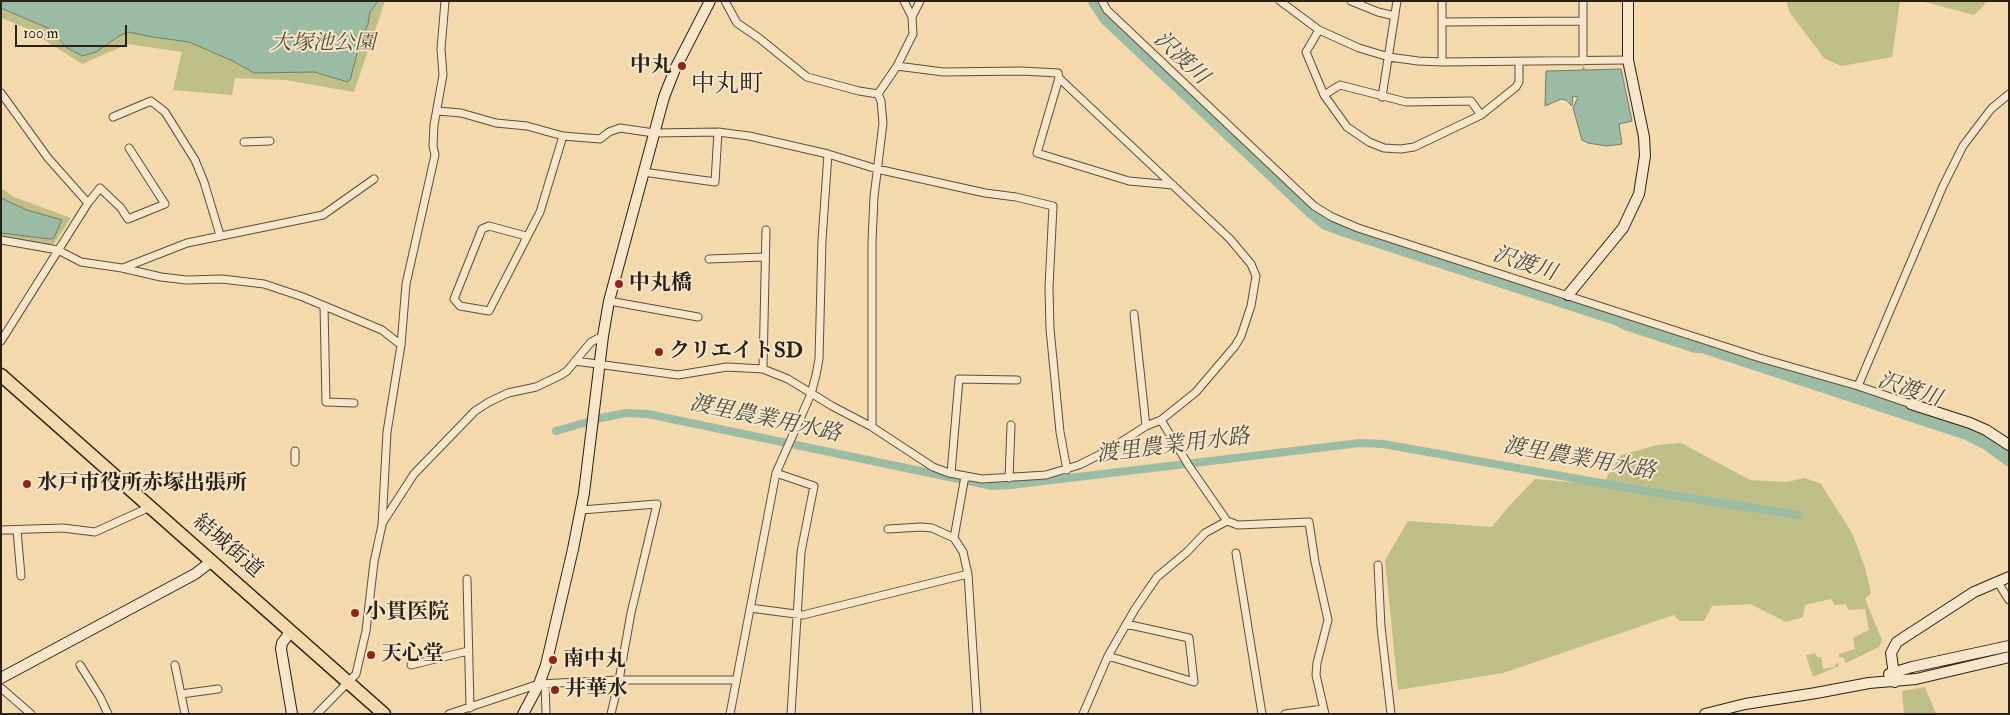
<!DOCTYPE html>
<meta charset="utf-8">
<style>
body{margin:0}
#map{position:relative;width:2010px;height:715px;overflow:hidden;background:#f3d9ac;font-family:"IM FELL Double Pica",serif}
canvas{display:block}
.frame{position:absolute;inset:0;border:2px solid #2b2017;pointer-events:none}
.scale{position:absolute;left:15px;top:25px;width:112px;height:22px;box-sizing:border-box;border:2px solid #2b2017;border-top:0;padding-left:6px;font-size:15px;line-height:18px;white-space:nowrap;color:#2b2017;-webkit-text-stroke:4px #f7e6c9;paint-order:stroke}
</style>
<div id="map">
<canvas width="2010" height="715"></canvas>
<div class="frame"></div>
<div class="scale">100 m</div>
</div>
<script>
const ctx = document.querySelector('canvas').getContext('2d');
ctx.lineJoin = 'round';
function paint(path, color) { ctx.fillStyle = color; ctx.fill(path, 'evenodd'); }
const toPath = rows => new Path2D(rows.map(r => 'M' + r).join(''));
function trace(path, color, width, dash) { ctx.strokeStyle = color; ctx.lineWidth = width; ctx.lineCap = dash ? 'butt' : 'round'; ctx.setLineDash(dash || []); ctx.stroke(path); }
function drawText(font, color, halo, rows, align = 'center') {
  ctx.font = font + ' "IM FELL Double Pica","Noto Serif JP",serif'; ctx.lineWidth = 4; ctx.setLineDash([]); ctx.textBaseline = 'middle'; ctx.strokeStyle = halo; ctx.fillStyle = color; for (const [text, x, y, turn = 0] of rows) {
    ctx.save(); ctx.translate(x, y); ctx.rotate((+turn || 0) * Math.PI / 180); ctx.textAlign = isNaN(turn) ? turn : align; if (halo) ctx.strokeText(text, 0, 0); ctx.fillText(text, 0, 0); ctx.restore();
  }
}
paint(toPath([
 [1,1,385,1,354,92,286,80,235,78,232,95,173,90,182,52,128,44,82,64,26,28,1,18],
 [1786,1,1900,1,1892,57,1841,66,1824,58,1790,13],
 [1921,1,1988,1,1974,15],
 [1,188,14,197,71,218,53,245,1,238],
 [1681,443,1750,480,1786,482,1805,478,1821,484,1852,533,1865,567,1871,593,1865,599,1882,640,1879,647,1846,663,1844,658,1839,657,1839,654,1855,649,1853,638,1869,630,1865,609,1849,610,1845,604,1835,605,1831,599,1805,605,1803,617,1786,622,1750,604,1712,606,1704,621,1679,621,1674,615,1503,673,1398,690,1385,560,1408,521,1492,527,1509,506,1535,479,1602,485,1621,455,1657,445],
 [1815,653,1817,657,1821,657,1823,669,1834,667,1836,664,1838,663,1839,666,1813,677,1806,655],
 [1925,687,1936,714,1904,714,1902,691]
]), '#bebe87');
const water = toPath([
 [1,1,378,1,370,12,368,24,360,43,350,80,348,82,314,72,254,73,233,61,189,42,153,37,128,32,119,36,96,52,82,56,66,47,50,29,1,8,1,1],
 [1583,68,1586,70,1621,69,1632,121,1619,124,1622,144,1607,146,1588,143,1582,140,1573,108,1578,97,1573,96,1572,106,1566,100,1561,99,1545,106,1546,71,1583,70,1583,68],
 [1,198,27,210,62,220,54,238,50,239,1,233,1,198]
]);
paint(water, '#9cbba5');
trace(water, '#6f7d6c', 1);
trace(toPath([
 [556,431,601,418,626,413,648,414,992,486,1011,485,1360,443,1383,444,1651,492,1798,515]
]), '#9cbba5', 8);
trace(toPath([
 [1095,1,1107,19,1311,211,1326,223,1342,229,1616,318,1626,323,1696,346,1703,346,1967,433,1987,443,2009,459]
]), '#9cbba5', 14);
const street = toPath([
 [725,1,737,23,759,38,807,77,859,91,878,94],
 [1102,1,1107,10,1314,206,1332,217,1358,228,1760,358,1858,386,1911,404],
 [1280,1,1319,30,1359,48,1389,57,1418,61,1442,62,1628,60],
 [1351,1,1378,12,1395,16],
 [1442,1,1442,62],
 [1583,1,1583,61],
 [912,17,920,1],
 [1442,22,1583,21],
 [1319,30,1306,52,1324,95,1347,127,1369,142,1384,148,1401,149,1414,147,1481,115,1516,87,1519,82,1519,62],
 [1059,78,1037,153,1129,181,1173,185],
 [1,93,48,158,88,203,1,341],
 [878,94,897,66,913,34,912,17,904,1],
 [1324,95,1340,85,1406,102,1471,101,1481,115],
 [1382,97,1397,1],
 [437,111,461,113,496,123,527,126,563,136,600,139,609,132,620,128,654,133,718,132,749,136,828,154,877,169,985,193,1016,197,1053,206,1049,287,1050,329,1060,432,1067,470],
 [113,117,151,101,165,112,195,160,204,182,220,235],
 [244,142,270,141],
 [643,172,715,182,718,132],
 [88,203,100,188,121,208,128,219,165,204,129,148],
 [526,236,489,226,482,229,454,299,460,306,489,311,540,212,563,136],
 [1,240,58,250,81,262,122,268,161,277,186,280,222,279,264,284,303,297,382,330,401,345],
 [709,259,764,257],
 [123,268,187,243,323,215,374,179],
 [609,301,698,317],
 [324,306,326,402,354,403],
 [1134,314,1146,426],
 [575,361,678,375,727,367,763,369,788,379,832,406,872,427,933,467,949,473,982,479,1046,475,1079,465,1107,451,1146,426,1161,420,1196,392,1235,346,1241,336,1251,306,1256,276,1251,264,1230,239,1059,78,1058,73,1022,71,943,72,897,66],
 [763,369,766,230],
 [1858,386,1943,186,1963,146,1991,109,2009,94],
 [1161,420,1189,466,1227,521,1238,525,1309,522,1315,562,1328,620,1317,663,1316,675,1325,714],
 [872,427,872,242,874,197,883,123,881,101,878,94],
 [295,451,295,462],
 [776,473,814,486,801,552,791,714],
 [951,473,959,379,1017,380],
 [1009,478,1011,425],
 [581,510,657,504,631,613,619,680,611,714],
 [383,522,414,474,475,411,489,402,508,393,536,387,561,375,567,371,591,342,603,336],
 [888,529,921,527,932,528,954,538,963,552,968,574,977,714],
 [1,530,63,528,95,532,150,507],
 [17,530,21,576],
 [954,538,965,476],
 [1236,553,1262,714],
 [1378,565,1381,627,1391,714],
 [467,579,470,708],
 [1997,581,2009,600],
 [750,608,803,615,968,574],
 [1108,656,1194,682,1189,638,1126,624],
 [80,665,100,697,108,714],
 [175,665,185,714],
 [411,665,468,651],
 [545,683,546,714],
 [1,688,31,714],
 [181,694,218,689],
 [317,714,356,674,366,631,374,562,382,525,387,432,401,345,406,284,435,155,433,146,434,125,443,75,441,49,445,1],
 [449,714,539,684,619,680,736,680],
 [730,714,776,473,811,394,816,375,819,359,822,240,828,154],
 [1083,714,1108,656,1135,609,1157,577,1187,552,1205,533,1227,521],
 [1285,714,1323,709]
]);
const secondary = toPath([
 [1568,295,1623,228,1639,194,1645,156,1644,137,1628,60,1628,1],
 [1911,404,1970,423,1986,430,2009,445],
 [291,631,282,643,281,649,292,714],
 [1889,674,1912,667,2009,646],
 [1,678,195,574,212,561],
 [1895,682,1891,653,1897,642,1974,592,2009,577],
 [523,714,539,684,546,665,573,549,584,493,603,336,609,301,664,97,675,69,710,1],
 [1705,714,1745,704,1816,693,1869,683,1916,679,2009,657]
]);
const highway = toPath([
 [1,375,384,714]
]);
trace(street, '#5d4e3c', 9);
trace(secondary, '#2b2017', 12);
trace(highway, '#2b2017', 15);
trace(street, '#f7e6c9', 7);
trace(secondary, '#f7e6c9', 10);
trace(highway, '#f3d9ac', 12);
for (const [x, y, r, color] of [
 [682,66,5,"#8f2418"],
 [619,284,5,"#8f2418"],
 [659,352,5,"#8f2418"],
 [27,484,5,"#8f2418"],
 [355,613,5,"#8f2418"],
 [371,655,5,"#8f2418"],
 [553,660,5,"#8f2418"],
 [555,690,5,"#8f2418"]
]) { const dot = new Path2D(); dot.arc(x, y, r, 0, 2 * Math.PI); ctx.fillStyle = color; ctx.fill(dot); trace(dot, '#f7e6c9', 2); }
drawText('italic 21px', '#574f39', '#f7e6c9', [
 ["大塚池公園",323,44]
]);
drawText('bold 21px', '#2b2017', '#f7e6c9', [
 ["中丸",672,66,"right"],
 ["中丸橋",629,284],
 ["クリエイトSD",669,352],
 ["水戸市役所赤塚出張所",37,484],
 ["小貫医院",365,613],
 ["天心堂",381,655],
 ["南中丸",563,660],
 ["井華水",565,690]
], 'left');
drawText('21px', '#2b2017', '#f7e6c9', [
 ["結城街道",227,547,41]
]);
drawText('italic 22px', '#4d4e42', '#f7e6c9', [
 ["沢渡川",1180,59,43],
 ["沢渡川",1524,265,18],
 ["沢渡川",1909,391,18],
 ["渡里農業用水路",765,420,12],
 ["渡里農業用水路",1173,447,-7],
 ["渡里農業用水路",1579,460,10]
]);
drawText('24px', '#2b2017', '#f7e6c9', [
 ["中丸町",727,86]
]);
</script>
